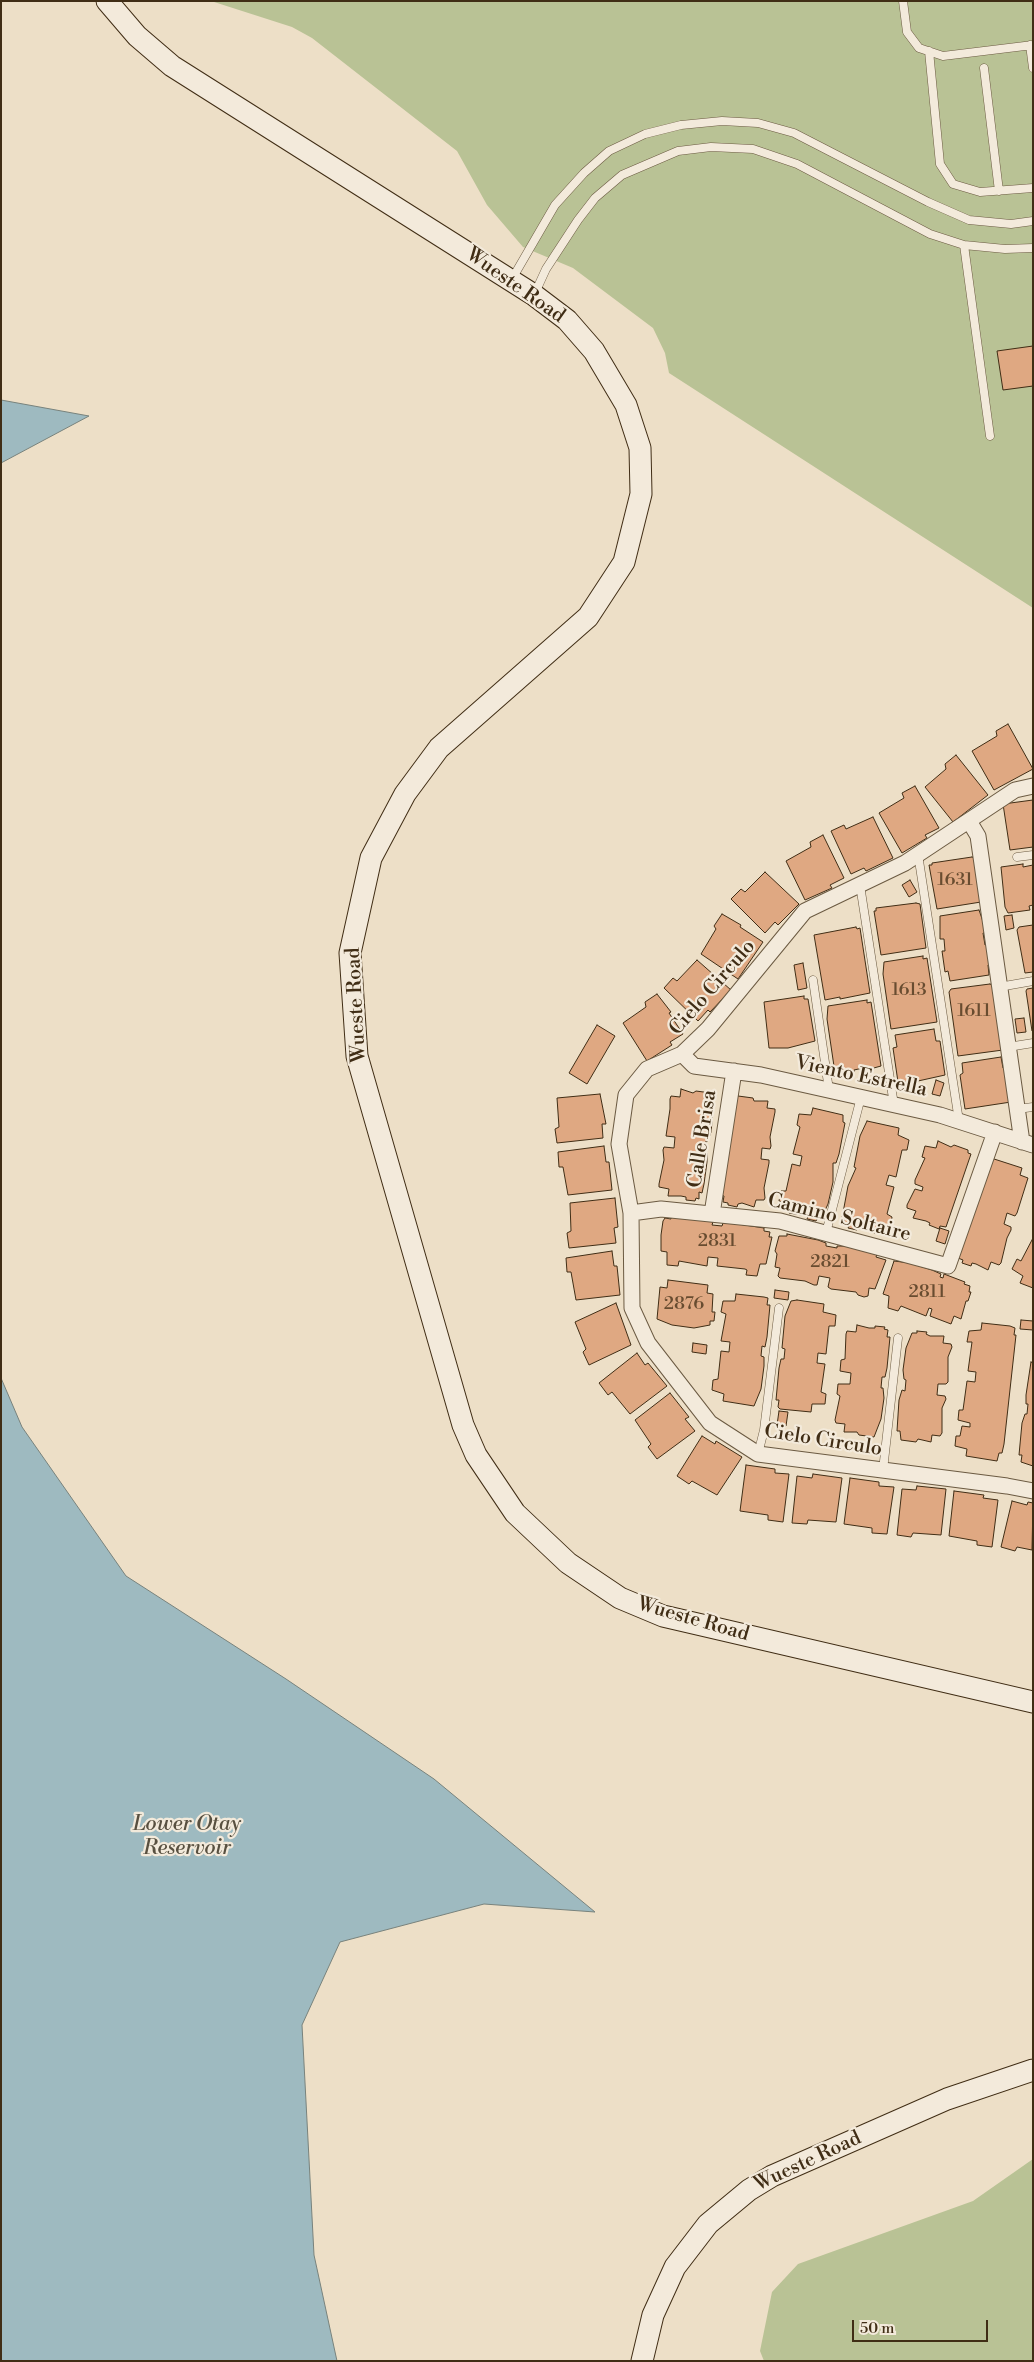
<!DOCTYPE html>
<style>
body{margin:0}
#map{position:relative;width:1034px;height:2362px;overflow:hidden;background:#eddfc7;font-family:"Libre Bodoni",serif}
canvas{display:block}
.frame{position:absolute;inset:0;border:2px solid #402d15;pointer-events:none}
.scale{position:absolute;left:852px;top:2320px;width:136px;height:22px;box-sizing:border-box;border:2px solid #402d15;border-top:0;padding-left:6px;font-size:15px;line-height:18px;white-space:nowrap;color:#402d15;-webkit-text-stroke:4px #f3eadb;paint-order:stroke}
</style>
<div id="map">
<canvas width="1034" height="2362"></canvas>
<div class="frame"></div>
<div class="scale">50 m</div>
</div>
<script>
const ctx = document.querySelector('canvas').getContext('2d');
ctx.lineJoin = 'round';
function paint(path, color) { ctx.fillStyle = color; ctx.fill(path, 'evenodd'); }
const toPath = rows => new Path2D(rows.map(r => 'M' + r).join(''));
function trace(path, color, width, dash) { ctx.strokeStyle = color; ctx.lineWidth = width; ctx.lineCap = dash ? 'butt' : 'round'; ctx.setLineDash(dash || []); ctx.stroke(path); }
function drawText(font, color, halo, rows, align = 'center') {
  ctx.font = font + ' "Libre Bodoni",serif'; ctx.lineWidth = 4.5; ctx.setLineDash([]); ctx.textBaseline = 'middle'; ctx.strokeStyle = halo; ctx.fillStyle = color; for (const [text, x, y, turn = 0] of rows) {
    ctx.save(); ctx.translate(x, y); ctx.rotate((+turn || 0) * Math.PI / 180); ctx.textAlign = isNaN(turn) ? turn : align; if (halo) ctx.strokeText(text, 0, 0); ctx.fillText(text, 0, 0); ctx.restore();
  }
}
paint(toPath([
 [211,1,1033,1,1033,608,669,373,665,353,653,328,573,268,523,247,487,205,457,151,312,38,292,27],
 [1033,2159,1033,2361,764,2361,760,2351,772,2292,798,2264,973,2201]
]), '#b9c295');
const water = toPath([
 [1,400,89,416,1,463,1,400],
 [1,1378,22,1427,126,1576,286,1679,434,1779,595,1912,484,1904,340,1942,302,2025,314,2255,337,2361,1,2361,1,1378]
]);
paint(water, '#9ebac0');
trace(water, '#78827c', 1);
const building = toPath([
 [1033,346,1033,386,1003,390,997,351,1033,346],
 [1008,724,1033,769,994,790,972,751,997,736,996,731,1008,724],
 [956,755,988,795,953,822,925,787,946,769,945,764,956,755],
 [915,786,939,828,925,835,927,838,902,853,879,813,904,798,902,793,915,786],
 [1033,800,1033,847,1010,850,1003,804,1033,800],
 [873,817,893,858,866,871,864,868,851,874,831,831,844,825,846,829,873,817],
 [823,835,844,878,830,885,832,888,805,900,786,861,811,847,810,842,823,835],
 [972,857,975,858,981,902,937,909,929,865,932,865,932,863,972,857],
 [1023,864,1023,867,1033,865,1033,905,1029,906,1030,910,1008,913,1005,907,1001,867,1023,864],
 [765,872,799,904,778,925,775,922,765,933,731,899,741,889,745,892,765,872],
 [910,880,917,892,909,897,902,885,910,880],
 [916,903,920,904,926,948,881,955,874,911,876,911,876,908,916,903],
 [979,910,987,933,983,933,985,945,988,944,991,965,988,965,989,975,950,981,948,971,945,972,942,951,945,951,944,939,940,939,940,916,979,910],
 [722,914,741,925,740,927,763,942,738,979,701,954,716,929,714,926,722,914],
 [1012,915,1014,928,1006,930,1004,916,1012,915],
 [1033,925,1033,972,1025,973,1017,930,1019,927,1033,925],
 [856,927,857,929,860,928,870,993,840,999,840,997,825,1000,814,935,856,927],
 [923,956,923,959,927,958,937,1022,891,1029,883,974,884,962,923,956],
 [697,960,731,990,710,1012,708,1010,698,1021,664,988,673,978,677,981,697,960],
 [803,963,807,988,798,990,794,965,803,963],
 [990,984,994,986,1003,1050,958,1056,949,992,951,989,990,984],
 [1033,988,1033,1031,1032,1031,1026,991,1027,989,1033,988],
 [657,994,671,1012,669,1013,683,1034,670,1042,672,1045,647,1061,623,1023,646,1007,645,1002,657,994],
 [804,996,804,999,808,999,815,1041,788,1048,769,1048,764,1002,804,996],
 [867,1000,867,1003,871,1002,881,1066,863,1071,863,1068,854,1070,854,1072,835,1073,827,1019,828,1006,867,1000],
 [1024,1018,1026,1032,1017,1033,1015,1019,1024,1018],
 [597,1025,615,1036,587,1084,569,1073,597,1025],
 [934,1029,936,1041,940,1041,945,1075,918,1081,898,1082,893,1048,897,1047,895,1035,934,1029],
 [1001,1057,1003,1068,1007,1069,1011,1102,965,1109,960,1075,963,1073,962,1063,1001,1057],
 [936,1080,944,1083,940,1096,932,1094,936,1080],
 [681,1089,693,1093,696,1091,711,1093,711,1101,714,1102,711,1132,708,1141,706,1141,704,1152,707,1153,707,1162,704,1184,702,1193,699,1192,699,1199,696,1198,695,1201,686,1200,686,1197,681,1196,668,1196,669,1189,659,1187,659,1184,664,1160,663,1150,664,1147,674,1148,675,1137,666,1136,670,1109,670,1099,671,1096,680,1097,681,1089],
 [600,1094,606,1124,602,1124,603,1138,557,1143,555,1129,559,1127,557,1098,600,1094],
 [738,1096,753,1098,754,1101,768,1101,767,1108,775,1109,775,1112,770,1137,771,1146,770,1149,762,1148,761,1159,769,1160,769,1163,764,1188,765,1198,764,1200,756,1200,754,1207,742,1203,738,1204,737,1207,728,1205,728,1203,723,1202,724,1196,721,1195,736,1098,738,1096],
 [813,1108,843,1115,843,1122,845,1123,839,1154,836,1163,833,1163,833,1182,828,1204,821,1219,817,1219,816,1221,807,1219,808,1216,789,1213,791,1206,779,1201,781,1191,786,1191,792,1164,800,1166,802,1156,793,1154,800,1127,797,1125,799,1114,811,1115,813,1108],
 [867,1121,899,1128,898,1135,909,1140,907,1150,902,1150,896,1177,889,1175,886,1185,894,1187,887,1214,892,1217,890,1228,877,1226,875,1233,857,1228,857,1230,848,1228,849,1226,843,1224,845,1218,842,1218,848,1186,856,1168,854,1167,860,1136,867,1121],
 [938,1141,951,1147,954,1145,968,1150,968,1153,971,1154,946,1227,940,1226,939,1229,929,1225,930,1223,926,1221,913,1218,916,1211,907,1208,907,1205,915,1189,922,1191,923,1187,915,1184,915,1180,925,1158,922,1157,925,1146,936,1148,938,1141],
 [604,1146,606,1162,609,1162,612,1190,568,1195,563,1167,559,1167,558,1152,604,1146],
 [991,1158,1022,1168,1020,1175,1028,1178,1017,1213,1015,1216,1007,1213,1004,1224,1011,1227,1011,1230,1007,1238,1001,1263,999,1265,991,1262,988,1270,976,1264,972,1263,971,1266,962,1263,963,1260,958,1258,991,1158],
 [615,1198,618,1227,614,1228,616,1243,569,1248,567,1233,571,1231,570,1203,615,1198],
 [671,1217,704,1220,713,1222,712,1225,722,1226,723,1223,732,1223,764,1228,764,1231,770,1232,769,1237,772,1237,766,1264,760,1264,757,1276,746,1275,747,1270,745,1269,717,1266,718,1258,708,1257,707,1266,679,1261,678,1266,667,1265,667,1252,661,1251,661,1235,663,1221,665,1218,671,1219,671,1217],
 [940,1228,949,1231,945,1244,936,1241,940,1228],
 [787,1234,818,1240,826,1243,826,1246,837,1248,837,1246,847,1246,877,1254,876,1257,886,1260,875,1289,869,1288,868,1296,864,1297,858,1295,856,1292,831,1289,828,1287,830,1278,819,1276,817,1285,814,1285,805,1281,780,1278,778,1276,780,1268,775,1267,777,1254,775,1251,779,1236,787,1236,787,1234],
 [1033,1238,1033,1288,1020,1283,1023,1276,1012,1269,1017,1259,1021,1261,1033,1238],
 [612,1251,614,1266,617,1266,620,1295,576,1300,571,1272,567,1272,566,1258,612,1251],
 [894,1261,910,1263,932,1270,941,1274,940,1277,943,1278,944,1274,965,1282,964,1284,970,1286,969,1292,971,1292,968,1301,966,1301,961,1319,954,1316,951,1324,930,1316,932,1309,929,1308,926,1316,901,1306,898,1311,888,1308,889,1296,883,1294,894,1261],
 [668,1280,708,1285,707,1293,713,1294,712,1312,715,1312,714,1321,710,1321,710,1325,694,1328,672,1325,657,1319,660,1287,667,1288,668,1280],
 [775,1290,789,1292,788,1300,774,1298,775,1290],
 [736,1294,764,1297,768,1298,767,1305,770,1305,767,1337,765,1347,762,1346,761,1356,764,1357,764,1366,761,1389,754,1406,723,1401,724,1394,712,1390,713,1380,718,1379,721,1351,729,1352,730,1342,721,1341,726,1314,721,1312,723,1301,735,1301,736,1294],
 [797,1300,824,1304,823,1312,836,1315,835,1326,829,1326,826,1354,818,1353,817,1363,825,1364,821,1392,826,1394,825,1404,812,1404,811,1412,780,1409,778,1407,779,1400,776,1400,779,1368,781,1359,784,1359,785,1349,782,1348,785,1316,791,1301,797,1300],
 [616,1303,631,1345,589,1365,583,1352,586,1349,575,1322,616,1303],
 [1021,1320,1033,1321,1033,1330,1020,1329,1021,1320],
 [982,1323,1010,1326,1015,1328,1014,1335,1016,1335,1004,1444,1002,1453,999,1453,997,1461,966,1456,967,1449,955,1446,956,1436,960,1436,962,1426,970,1427,970,1423,958,1420,959,1410,963,1410,967,1381,975,1382,976,1372,968,1371,972,1342,967,1342,969,1331,981,1330,982,1323],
 [857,1325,869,1328,875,1328,875,1326,885,1327,884,1329,888,1330,887,1337,890,1337,887,1368,885,1377,882,1377,881,1388,883,1388,884,1398,881,1419,874,1437,859,1435,857,1432,844,1432,845,1424,836,1423,835,1420,840,1396,837,1394,838,1384,850,1384,851,1373,840,1371,841,1360,845,1359,846,1334,847,1331,856,1332,857,1325],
 [917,1331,927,1332,926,1334,930,1336,944,1336,943,1343,951,1344,952,1347,948,1357,948,1382,946,1384,938,1384,937,1395,945,1396,946,1399,942,1408,942,1433,940,1436,932,1435,931,1442,918,1439,916,1442,901,1440,900,1431,897,1431,899,1400,902,1390,905,1391,906,1380,904,1379,903,1370,906,1348,912,1333,917,1333,917,1331],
 [693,1343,707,1345,706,1354,692,1352,693,1343],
 [637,1353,645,1365,648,1363,667,1386,630,1414,612,1392,608,1395,599,1383,637,1353],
 [1031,1362,1033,1363,1033,1466,1021,1462,1022,1455,1019,1455,1022,1423,1025,1414,1027,1414,1028,1404,1026,1404,1026,1395,1031,1362],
 [670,1393,689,1417,685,1419,695,1431,657,1459,648,1447,651,1444,635,1420,670,1393],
 [779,1411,788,1412,786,1426,777,1425,779,1411],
 [702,1436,715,1444,716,1441,742,1457,717,1495,692,1481,689,1484,677,1476,702,1436],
 [746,1465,775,1469,775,1473,789,1474,783,1522,768,1520,768,1515,740,1511,746,1465],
 [813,1474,842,1478,836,1522,808,1520,807,1524,792,1523,797,1476,812,1478,813,1474],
 [850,1478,879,1482,879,1486,894,1487,887,1534,872,1533,872,1528,844,1524,850,1478],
 [917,1486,946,1489,941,1535,913,1533,911,1537,897,1535,902,1489,916,1490,917,1486],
 [954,1491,984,1495,983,1498,998,1500,992,1547,977,1545,977,1541,949,1536,954,1491],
 [1012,1501,1027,1505,1028,1502,1033,1503,1032,1550,1017,1547,1015,1551,1001,1547,1012,1501]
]);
paint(building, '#dfa882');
trace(building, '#402d15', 1);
const lane = toPath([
 [903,1,907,32,919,48,943,56,1033,45],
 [1030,45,1033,68],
 [929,51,940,164,953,184,980,192,1033,188],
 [984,68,999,191],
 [964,245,990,436],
 [512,279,555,205,584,173,609,151,645,134,681,125,722,121,758,123,794,133,928,202,969,220,1011,224,1033,221],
 [535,293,546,269,578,220,595,198,622,175,678,151,711,147,753,149,797,164,930,234,964,245,1005,249,1033,248],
 [918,854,959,1121],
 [1017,857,1033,855],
 [860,885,894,1105],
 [813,980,829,1090],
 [999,987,1033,981],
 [1008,1047,1033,1043],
 [1017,1109,1033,1107],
 [826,1233,861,1097],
 [758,1454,764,1430,779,1308],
 [883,1470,898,1338]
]);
const street = toPath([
 [1033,786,1015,790,905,863,805,911,708,1029,682,1054,647,1069,626,1095,619,1144,631,1213,632,1308,648,1343,710,1423,758,1454,1007,1486,1033,1491],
 [969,821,978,836,1022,1142],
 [682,1054,694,1066,761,1075,940,1115,1033,1145],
 [631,1213,661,1209,780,1221,948,1266,995,1132],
 [712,1214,734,1071]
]);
const secondary = toPath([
 [107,1,137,36,172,66,534,295,567,320,594,351,626,405,640,448,641,494,624,562,588,617,439,748,405,794,371,858,350,953,357,1056,463,1425,476,1455,515,1513,568,1563,620,1598,663,1616,1033,1702],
 [642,2361,653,2315,675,2267,708,2224,749,2190,772,2176,947,2099,1033,2070]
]);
trace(lane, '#6b5a42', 9);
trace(street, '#6b5a42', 17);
trace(secondary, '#402d15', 23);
trace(lane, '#f3eadb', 8);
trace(street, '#f3eadb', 15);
trace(secondary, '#f3eadb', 21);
drawText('18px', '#684c30', null, [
 ["1631",955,881],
 ["1613",909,991],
 ["1611",974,1012],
 ["2831",717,1242],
 ["2821",830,1263],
 ["2811",927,1293],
 ["2876",684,1305]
]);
drawText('20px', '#402d15', '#f3eadb', [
 ["Wueste Road",515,286,35],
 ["Cielo Circulo",713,988,-49],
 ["Wueste Road",357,1005,-93],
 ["Viento Estrella",861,1077,12],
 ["Calle Brisa",703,1139,-81],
 ["Camino Soltaire",839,1218,14],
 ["Cielo Circulo",823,1441,9],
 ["Wueste Road",693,1620,16],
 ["Wueste Road",808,2162,-25]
]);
drawText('italic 21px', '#585040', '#f3eadb', [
 ["Lower Otay",187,1825],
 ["Reservoir",187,1849]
]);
</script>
